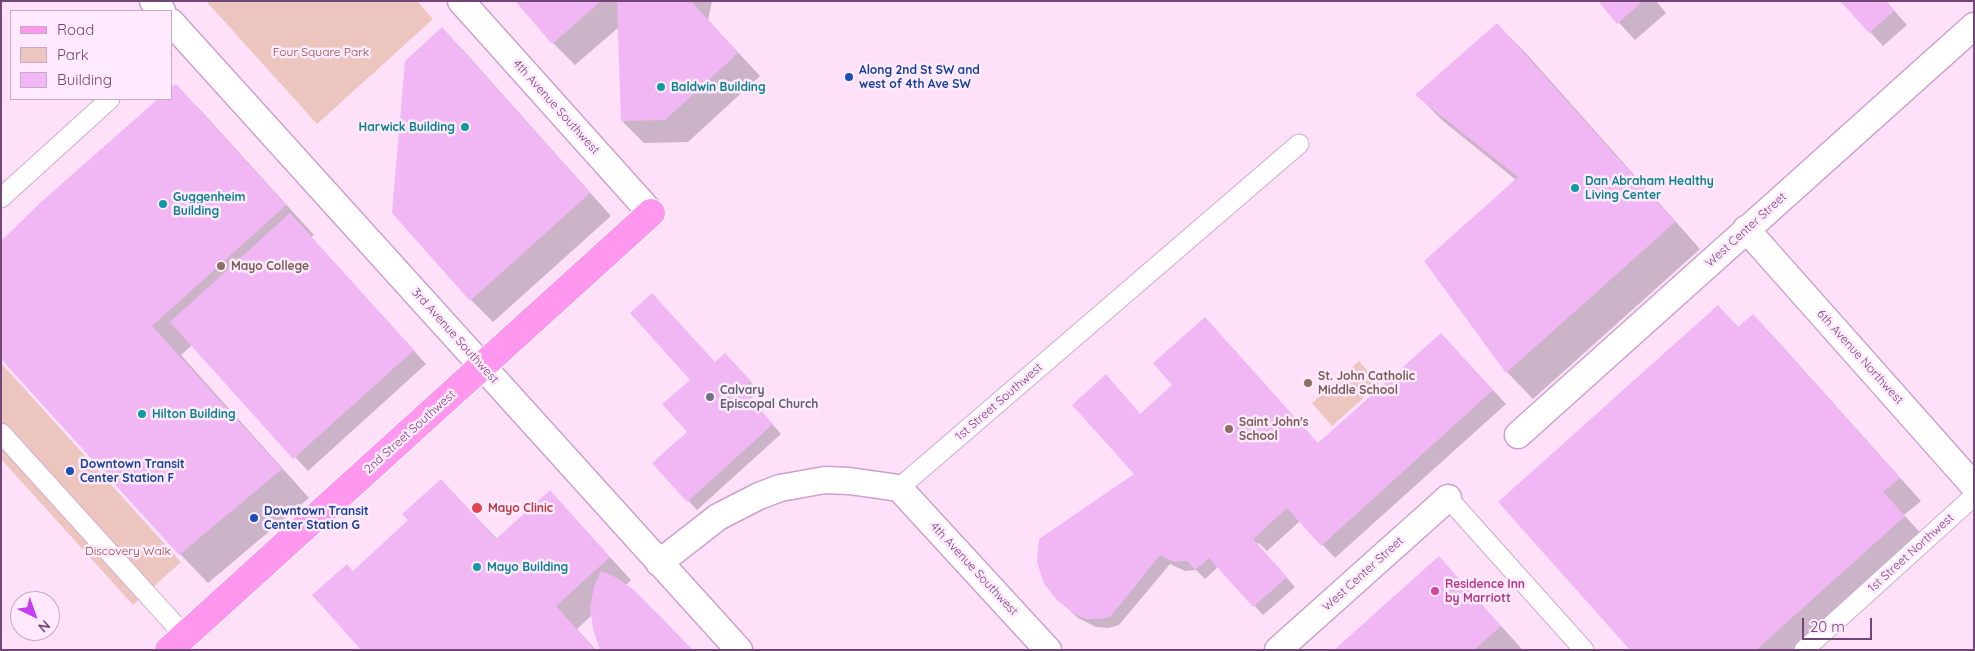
<!DOCTYPE html>
<style>
body{margin:0}
#map{position:relative;width:1975px;height:651px;overflow:hidden;background:#fee1f9;font-family:Quicksand,sans-serif}
canvas{display:block}
.frame{position:absolute;inset:0;border:2px solid #724677;pointer-events:none}
.legend{position:absolute;left:10px;top:10px;width:162px;height:90px;box-sizing:border-box;background:#ffe9fc;border:1px solid #c7a8c7;margin:0;padding:6px 9px;list-style:none;font-size:15px;color:#724677}
.legend li{display:flex;align-items:center;gap:10px;height:25px}
.legend b{width:25px;border:1px solid #c7a8c7}
.north{position:absolute;left:10px;top:591px;width:50px;height:50px;box-sizing:border-box;background:#ffe9fc;border:1px solid #c7a8c7;border-radius:50%;rotate:138deg;font-size:14px;font-weight:700;line-height:20px;text-align:center;color:#724677}
.north::after{content:'';display:block;margin:auto;width:18px;height:22px;background:#c53ef0;clip-path:polygon(50% 0,100% 100%,50% 72%,0 100%)}
.scale{position:absolute;left:1802px;top:618px;width:70px;height:22px;box-sizing:border-box;border:2px solid #724677;border-top:0;padding-left:6px;font-size:15px;line-height:18px;white-space:nowrap;color:#724677;-webkit-text-stroke:4px #ffe9fc;paint-order:stroke}
</style>
<div id="map">
<canvas width="1975" height="651"></canvas>
<div class="frame"></div>
<ul class="legend">
<li><b style="height:6px;background:#ff97ee"></b>Road</li>
<li><b style="height:14px;background:#ecc5bf"></b>Park</li>
<li><b style="height:14px;background:#f1b7f5"></b>Building</li>
</ul>
<div class="north">N</div>
<div class="scale">20 m</div>
</div>
<script>
const ctx = document.querySelector('canvas').getContext('2d');
ctx.lineJoin = 'round';
function paint(path, color) { ctx.fillStyle = color; ctx.fill(path, 'evenodd'); }
const toPath = rows => new Path2D(rows.map(r => 'M' + r).join(''));
function trace(path, color, width, dash) { ctx.strokeStyle = color; ctx.lineWidth = width; ctx.lineCap = dash ? 'butt' : 'round'; ctx.setLineDash(dash || []); ctx.stroke(path); }
function drawText(font, color, halo, rows, align = 'center') {
  ctx.font = font + ' Quicksand,sans-serif'; ctx.lineWidth = 5; ctx.setLineDash([]); ctx.textBaseline = 'middle'; ctx.strokeStyle = halo; ctx.fillStyle = color; for (const [text, x, y, turn = 0] of rows) {
    ctx.save(); ctx.translate(x, y); ctx.rotate((+turn || 0) * Math.PI / 180); ctx.textAlign = isNaN(turn) ? turn : align; if (halo) ctx.strokeText(text, 0, 0); ctx.fillText(text, 0, 0); ctx.restore();
  }
}
paint(toPath([
 [206,1,417,1,433,19,317,124],
 [1359,361,1379,384,1332,426,1312,403],
 [1,363,181,562,133,605,1,459]
]), '#ecc5bf');
paint(toPath([
 [517,1,712,1,708,20,760,76,688,142,644,143,622,121,619,27,575,65,553,43],
 [1599,1,1656,1,1666,13,1635,40],
 [1842,1,1886,1,1907,25,1883,46],
 [1497,25,1524,51,1700,249,1533,399,1507,372,1516,180,1443,121,1417,95],
 [442,29,464,51,611,216,493,322,471,300],
 [176,85,204,114,314,235,311,237,426,364,308,471,192,345,181,355,309,498,208,583,180,554,1,357,42,203,160,99,171,99],
 [1718,306,1739,328,1753,315,1775,338,1921,501,1904,515,1926,539,1803,650,1632,650],
 [1441,334,1506,404,1335,558,1300,521,1267,551,1259,543,1257,544,1295,587,1263,615,1218,567,1205,579,1196,570,1185,571,1170,564,1119,625,1108,628,1096,627,1078,618,1051,593,1136,474,1115,385,1141,415,1319,444],
 [715,363,734,364,759,391,750,399,781,434,697,510,654,463,689,432],
 [441,480,497,539,550,492,631,580,625,586,661,617,691,650,592,615,577,629,596,650,363,650,353,572,410,521],
 [1439,558,1522,649,1336,650]
]), '#0003');
paint(toPath([
 [515,1,601,1,552,44],
 [617,1,691,1,738,53,665,120,621,121],
 [1598,1,1643,1,1617,24],
 [1840,1,1886,1,1894,11,1869,33],
 [1497,23,1675,222,1506,373,1424,261,1518,177,1415,95],
 [442,27,590,193,470,301,392,213,405,61],
 [176,84,286,205,152,326,282,469,179,555,1,359,1,241,41,202,158,99,171,99,171,87],
 [290,213,414,350,293,459,170,322],
 [652,293,715,362,725,353,751,381,742,389,773,424,687,502,652,463,687,432,662,404,690,380,630,313],
 [1718,305,1738,327,1753,314,1900,478,1883,492,1905,516,1756,650,1630,650,1498,502],
 [1205,317,1318,443,1441,333,1493,390,1321,546,1287,508,1253,539,1287,577,1253,607,1209,558,1195,570,1187,561,1175,562,1160,555,1110,617,1098,619,1086,619,1075,614,1059,602,1044,584,1037,562,1039,539,1134,474,1072,405,1106,374,1140,414,1172,385,1153,363],
 [441,479,496,539,550,490,610,557,556,606,595,650,361,650,312,595,347,564,353,571,408,520,402,514],
 [1439,556,1501,626,1474,650,1334,650],
 [601,571,617,578,634,590,693,650,600,650,593,629,590,608,594,587]
]), '#f1b7f5');
const street = toPath([
 [1,198,110,99],
 [1,433,185,636],
 [899,488,1299,144],
 [1448,498,1584,650],
 [1804,650,1974,496]
]);
const secondary = toPath([
 [153,1,162,11],
 [461,1,651,213],
 [171,22,739,650],
 [1746,229,1974,486],
 [1518,435,1974,26],
 [659,563,718,517,759,496,780,488,825,480,849,481,899,488,1048,650],
 [1278,650,1448,498]
]);
const primary = toPath([
 [169,650,651,213]
]);
trace(street, '#d0aad1', 21);
trace(secondary, '#cda0ce', 29);
trace(primary, '#fff', 30);
trace(street, '#fff', 19);
trace(secondary, '#fff', 26);
trace(primary, '#ff97ee', 28);
for (const [x, y, r, color] of [
 [849,77,5,"#1a4fb4"],
 [661,87,5,"#0f9aa8"],
 [465,127,5,"#0f9aa8"],
 [1575,188,5,"#0f9aa8"],
 [163,204,5,"#0f9aa8"],
 [221,266,5,"#8d6e63"],
 [1308,383,5,"#8d6e63"],
 [710,397,5,"#6b7280"],
 [142,414,5,"#0f9aa8"],
 [1229,429,5,"#8d6e63"],
 [70,471,5,"#1a4fb4"],
 [477,508,6,"#e0444e"],
 [254,518,5,"#1a4fb4"],
 [477,567,5,"#0f9aa8"],
 [1435,591,5,"#d1479c"]
]) { const dot = new Path2D(); dot.arc(x, y, r, 0, 2 * Math.PI); ctx.fillStyle = color; ctx.fill(dot); trace(dot, '#ffe9fc', 2); }
drawText('12px', '#8a5443', '#ffe9fc', [
 ["Four Square Park",321,52],
 ["Discovery Walk",128,551]
]);
drawText('bold 12px', '#164399', '#ffe9fc', [
 ["Along 2nd St SW and",859,70],
 ["west of 4th Ave SW",859,84],
 ["Downtown Transit",80,464],
 ["Center Station F",80,478],
 ["Downtown Transit",264,511],
 ["Center Station G",264,525]
], 'left');
drawText('bold 12px', '#0d838f', '#ffe9fc', [
 ["Baldwin Building",671,87],
 ["Harwick Building",455,127,"right"],
 ["Dan Abraham Healthy",1585,181],
 ["Living Center",1585,195],
 ["Guggenheim",173,197],
 ["Building",173,211],
 ["Hilton Building",152,414],
 ["Mayo Building",487,567]
], 'left');
drawText('12px', '#724677', '#ffe9fc', [
 ["4th Avenue Southwest",556,107,48],
 ["West Center Street",1746,230,-42],
 ["3rd Avenue Southwest",455,336,48],
 ["6th Avenue Northwest",1860,357,48],
 ["1st Street Southwest",999,402,-41],
 ["2nd Street Southwest",410,432,-42],
 ["1st Street Northwest",1911,553,-42],
 ["4th Avenue Southwest",974,569,47],
 ["West Center Street",1363,574,-42]
]);
drawText('bold 12px', '#785e54', '#ffe9fc', [
 ["Mayo College",231,266],
 ["St. John Catholic",1318,376],
 ["Middle School",1318,390],
 ["Saint John's",1239,422],
 ["School",1239,436]
], 'left');
drawText('bold 12px', '#5b616d', '#ffe9fc', [
 ["Calvary",720,390],
 ["Episcopal Church",720,404]
], 'left');
drawText('bold 12px', '#be3a42', '#ffe9fc', [
 ["Mayo Clinic",488,508]
], 'left');
drawText('bold 12px', '#b23c85', '#ffe9fc', [
 ["Residence Inn",1445,584],
 ["by Marriott",1445,598]
], 'left');
</script>
